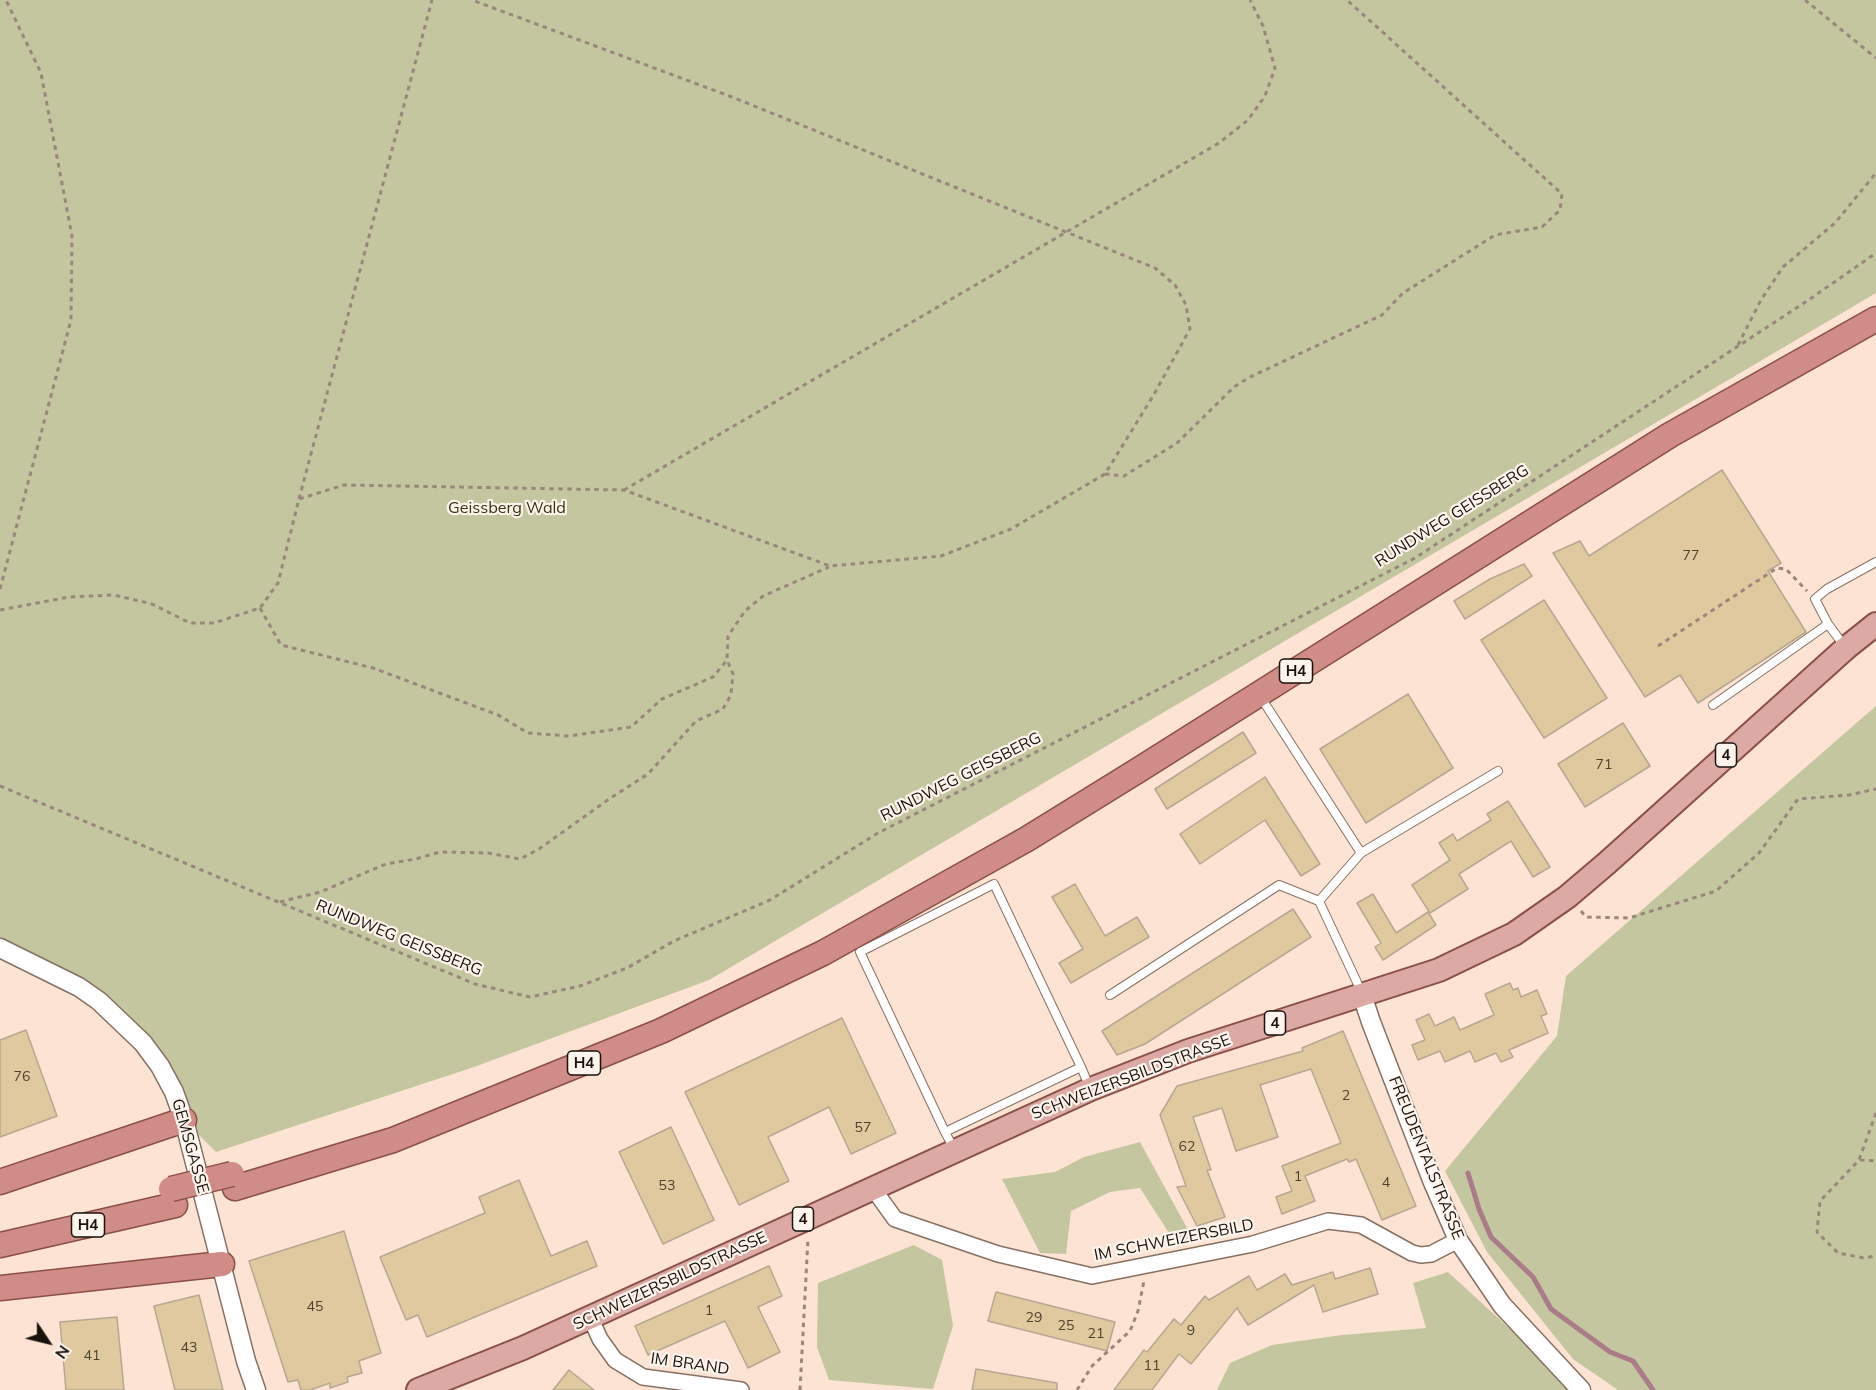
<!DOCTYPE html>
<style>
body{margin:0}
#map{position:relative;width:1876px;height:1390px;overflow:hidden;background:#fce3d4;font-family:Mulish,sans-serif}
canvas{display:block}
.north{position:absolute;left:18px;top:1312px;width:60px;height:60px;-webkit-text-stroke:4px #fef4ee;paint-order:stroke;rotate:125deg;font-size:16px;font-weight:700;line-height:24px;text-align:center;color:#1a120c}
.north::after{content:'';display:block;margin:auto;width:21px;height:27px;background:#1a120c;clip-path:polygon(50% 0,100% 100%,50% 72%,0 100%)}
</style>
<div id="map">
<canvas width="1876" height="1390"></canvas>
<div class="north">N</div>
</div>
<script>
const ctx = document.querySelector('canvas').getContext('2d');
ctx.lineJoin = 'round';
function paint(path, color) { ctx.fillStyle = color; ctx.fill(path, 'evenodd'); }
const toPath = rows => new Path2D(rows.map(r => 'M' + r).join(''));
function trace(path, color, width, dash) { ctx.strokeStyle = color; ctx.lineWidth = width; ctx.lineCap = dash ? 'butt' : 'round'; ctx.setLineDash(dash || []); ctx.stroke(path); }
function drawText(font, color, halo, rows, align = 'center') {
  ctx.font = font + ' Mulish,sans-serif'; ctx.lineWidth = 4.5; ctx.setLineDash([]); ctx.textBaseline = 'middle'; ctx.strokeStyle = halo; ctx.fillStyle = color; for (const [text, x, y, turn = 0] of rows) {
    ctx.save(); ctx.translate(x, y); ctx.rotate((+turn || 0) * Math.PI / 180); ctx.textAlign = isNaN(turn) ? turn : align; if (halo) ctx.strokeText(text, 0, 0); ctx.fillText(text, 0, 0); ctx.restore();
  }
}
paint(toPath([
 [0,0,1876,0,1876,293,709,980,474,1067,216,1152,184,1120,121,1020,0,948],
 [1876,706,1876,1390,1618,1390,1573,1359,1487,1252,1445,1171,1557,1036,1566,976],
 [1140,1142,1193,1239,1178,1247,1140,1188,1110,1192,1071,1211,1066,1254,1040,1253,1002,1179,1055,1172,1084,1157],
 [914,1245,942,1260,953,1326,933,1389,829,1380,817,1347,818,1283],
 [1448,1272,1522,1340,1569,1390,1217,1390,1230,1363,1272,1345,1342,1335,1426,1328,1413,1283]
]), '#c4c69f');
trace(toPath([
 [1468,1173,1479,1209,1491,1237,1533,1277,1551,1309,1610,1352,1633,1361,1653,1390]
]), '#ab7b8a', 5);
const building = toPath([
 [1722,470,1781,563,1768,571,1806,632,1698,703,1680,675,1645,697,1553,553,1580,541,1589,556,1722,470],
 [1524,564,1532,576,1465,619,1454,601,1490,579,1524,564],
 [1544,600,1607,698,1544,738,1481,640,1544,600],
 [1408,694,1453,768,1366,823,1320,749,1408,694],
 [1623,723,1650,766,1585,807,1558,764,1623,723],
 [1243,732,1256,753,1167,809,1155,789,1243,732],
 [1265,777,1320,864,1301,876,1265,820,1200,864,1180,834,1265,777],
 [1508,801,1550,867,1533,877,1511,841,1459,874,1468,889,1430,913,1412,885,1450,860,1439,843,1453,834,1457,841,1491,820,1487,814,1508,801],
 [1075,884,1105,936,1137,917,1149,937,1071,983,1059,963,1083,949,1052,897,1075,884],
 [1373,894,1396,933,1428,912,1436,925,1383,960,1375,947,1381,943,1357,903,1373,894],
 [1293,909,1311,937,1145,1044,1117,1055,1102,1031,1293,909],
 [1510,983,1513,990,1518,988,1521,997,1537,990,1547,1014,1541,1016,1548,1033,1509,1050,1513,1057,1501,1062,1496,1053,1475,1062,1470,1051,1445,1062,1440,1051,1418,1060,1412,1045,1425,1040,1416,1020,1429,1014,1435,1026,1454,1017,1460,1030,1494,1015,1485,994,1510,983],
 [842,1018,896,1133,851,1154,829,1107,768,1137,789,1181,739,1205,685,1092,842,1018],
 [26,1030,57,1116,0,1137,0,1040,26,1030],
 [1343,1031,1416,1206,1382,1220,1356,1159,1349,1162,1347,1159,1305,1176,1315,1201,1282,1214,1276,1197,1292,1191,1282,1166,1341,1143,1311,1069,1260,1085,1278,1137,1236,1151,1222,1108,1193,1117,1211,1170,1207,1170,1225,1217,1197,1226,1177,1187,1186,1186,1160,1115,1177,1086,1303,1051,1302,1048,1343,1031],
 [671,1127,714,1220,663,1244,619,1152,671,1127],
 [519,1180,551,1256,587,1241,597,1266,427,1337,418,1315,406,1320,380,1257,485,1213,479,1197,519,1180],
 [344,1231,381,1353,359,1361,362,1373,347,1377,348,1382,330,1388,330,1383,310,1390,301,1390,298,1380,288,1382,249,1261,344,1231],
 [769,1266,782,1296,758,1307,780,1352,748,1368,725,1321,648,1355,635,1326,769,1266],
 [1370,1268,1378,1294,1323,1312,1314,1285,1248,1325,1237,1308,1191,1364,1179,1354,1152,1390,1114,1390,1144,1350,1147,1352,1174,1319,1181,1325,1205,1296,1209,1300,1249,1276,1257,1290,1285,1274,1292,1285,1333,1272,1335,1279,1370,1268],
 [996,1292,1115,1322,1107,1351,988,1321,996,1292],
 [199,1295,223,1390,175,1390,154,1306,199,1295],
 [117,1317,124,1390,66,1390,60,1322,117,1317],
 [976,1369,1057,1383,1057,1390,972,1390,976,1369],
 [569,1370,594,1390,553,1390,569,1370]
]);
paint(building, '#e0c99e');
trace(building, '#b5a892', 1.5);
const service = toPath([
 [1845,647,1828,624,1815,599,1827,589,1876,562],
 [1260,696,1361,853],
 [1713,705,1828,624],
 [1319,901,1361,853,1498,771],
 [1110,995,1279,885,1319,901,1362,993],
 [945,1132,860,952,994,884,1081,1067],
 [954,1149,945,1132,1081,1067,1090,1088]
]);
const minor = toPath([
 [872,1187,895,1219,998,1254,1092,1276,1253,1244,1328,1221,1361,1225,1412,1253,1421,1255,1431,1254,1458,1240],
 [590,1317,600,1339,615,1360,643,1377,741,1390]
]);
const tertiary = toPath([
 [0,948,79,987,99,1001,143,1043,160,1066,174,1092,184,1120,246,1361,256,1390],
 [1362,995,1371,1022,1432,1180,1458,1240,1502,1305,1581,1390]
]);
const primary = toPath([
 [418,1390,523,1348,1091,1089,1188,1051,1439,970,1514,934,1567,897,1607,863,1846,648,1876,624]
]);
const trunk = toPath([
 [0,1182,184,1120],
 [235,1188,393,1140,661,1031,823,953,1027,839,1137,771,1670,435,1876,319],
 [0,1245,175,1205],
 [0,1288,222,1264]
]);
trace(service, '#867062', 10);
trace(minor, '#867062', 18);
trace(tertiary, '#867062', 21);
trace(primary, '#894f48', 26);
trace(trunk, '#894f48', 27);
trace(toPath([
 [1805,0,1876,58],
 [1738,345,1761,300,1783,267,1835,223,1876,173],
 [1105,474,1124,476,1177,443,1234,387,1248,378,1382,315,1403,293,1495,235,1542,227,1560,210,1562,194,1347,0],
 [624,490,1219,143,1248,120,1265,96,1275,68,1263,26,1250,0],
 [299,499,432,0],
 [0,589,71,320,72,236,41,73,6,0],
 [260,608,281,645,373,668,498,715,528,733,569,736,631,727,662,699,713,677,727,660,728,636,745,611,763,596,829,567],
 [0,610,69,597,114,595,152,604,190,623,214,623,260,608,278,583,299,499,344,485,624,490,830,566,941,556,1011,529,1105,474,1153,396,1190,329,1186,305,1175,285,1155,268,732,97,472,0],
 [1658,646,1777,568,1786,569,1807,591],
 [0,786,475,984,530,997,580,986,627,968,674,941,770,900,878,833,1415,558,1810,299,1876,253],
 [280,902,320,892,386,864,416,859,440,852,488,853,520,859,539,849,609,799,648,774,696,721,723,709,731,695,733,674,727,660],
 [1581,911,1586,917,1629,918,1716,891,1759,853,1798,799,1849,795,1876,789],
 [1876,1113,1859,1160,1820,1201,1817,1232,1838,1253,1864,1258,1876,1256],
 [1860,1160,1876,1161],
 [800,1390,808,1239],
 [1077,1390,1092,1366,1130,1331,1138,1311,1144,1281]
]), '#99877c', 3, [4.5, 4.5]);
trace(service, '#fff', 8);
trace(minor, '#fff', 15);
trace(tertiary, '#fff', 18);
trace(primary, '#dca9a4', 22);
trace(trunk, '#d08c86', 24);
const trunkBridge = toPath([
 [171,1189,232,1174]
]);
trace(trunkBridge, '#894f48', 27, []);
trace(trunkBridge, '#d08c86', 24);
drawText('14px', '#4c4030', null, [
 ["77",1691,556],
 ["71",1604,765],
 ["76",22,1077],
 ["2",1346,1096],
 ["57",863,1128],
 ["62",1187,1147],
 ["1",1298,1177],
 ["4",1386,1183],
 ["53",667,1186],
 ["45",315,1307],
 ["1",709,1311],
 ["29",1034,1318],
 ["25",1066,1326],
 ["9",1191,1331],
 ["21",1096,1334],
 ["43",189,1348],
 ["41",92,1356],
 ["11",1152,1366]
]);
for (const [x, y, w] of [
 [1296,671,33],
 [1726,755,21],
 [1275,1023,21],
 [584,1063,33],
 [803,1219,21],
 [88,1225,33]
]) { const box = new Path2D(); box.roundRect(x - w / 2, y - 12, w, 24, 4.5); ctx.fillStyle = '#fef4ee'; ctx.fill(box); trace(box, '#1a120c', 1.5); }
drawText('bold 15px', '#1a120c', null, [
 ["H4",1296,671],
 ["4",1726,755],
 ["4",1275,1023],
 ["H4",584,1063],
 ["4",803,1219],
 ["H4",88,1225]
]);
drawText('16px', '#33330e', '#fef4ee', [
 ["Geissberg Wald",507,508]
]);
drawText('16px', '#1a120c', '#fef4ee', [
 ["RUNDWEG GEISSBERG",1452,516,-32],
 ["RUNDWEG GEISSBERG",961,777,-27],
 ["RUNDWEG GEISSBERG",399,938,22],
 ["SCHWEIZERSBILDSTRASSE",1131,1077,-21],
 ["GEMSGASSE",190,1146,74],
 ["FREUDENTALSTRASSE",1426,1158,68],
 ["IM SCHWEIZERSBILD",1174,1240,-11],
 ["SCHWEIZERSBILDSTRASSE",670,1281,-25],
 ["IM BRAND",690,1364,8]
]);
</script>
